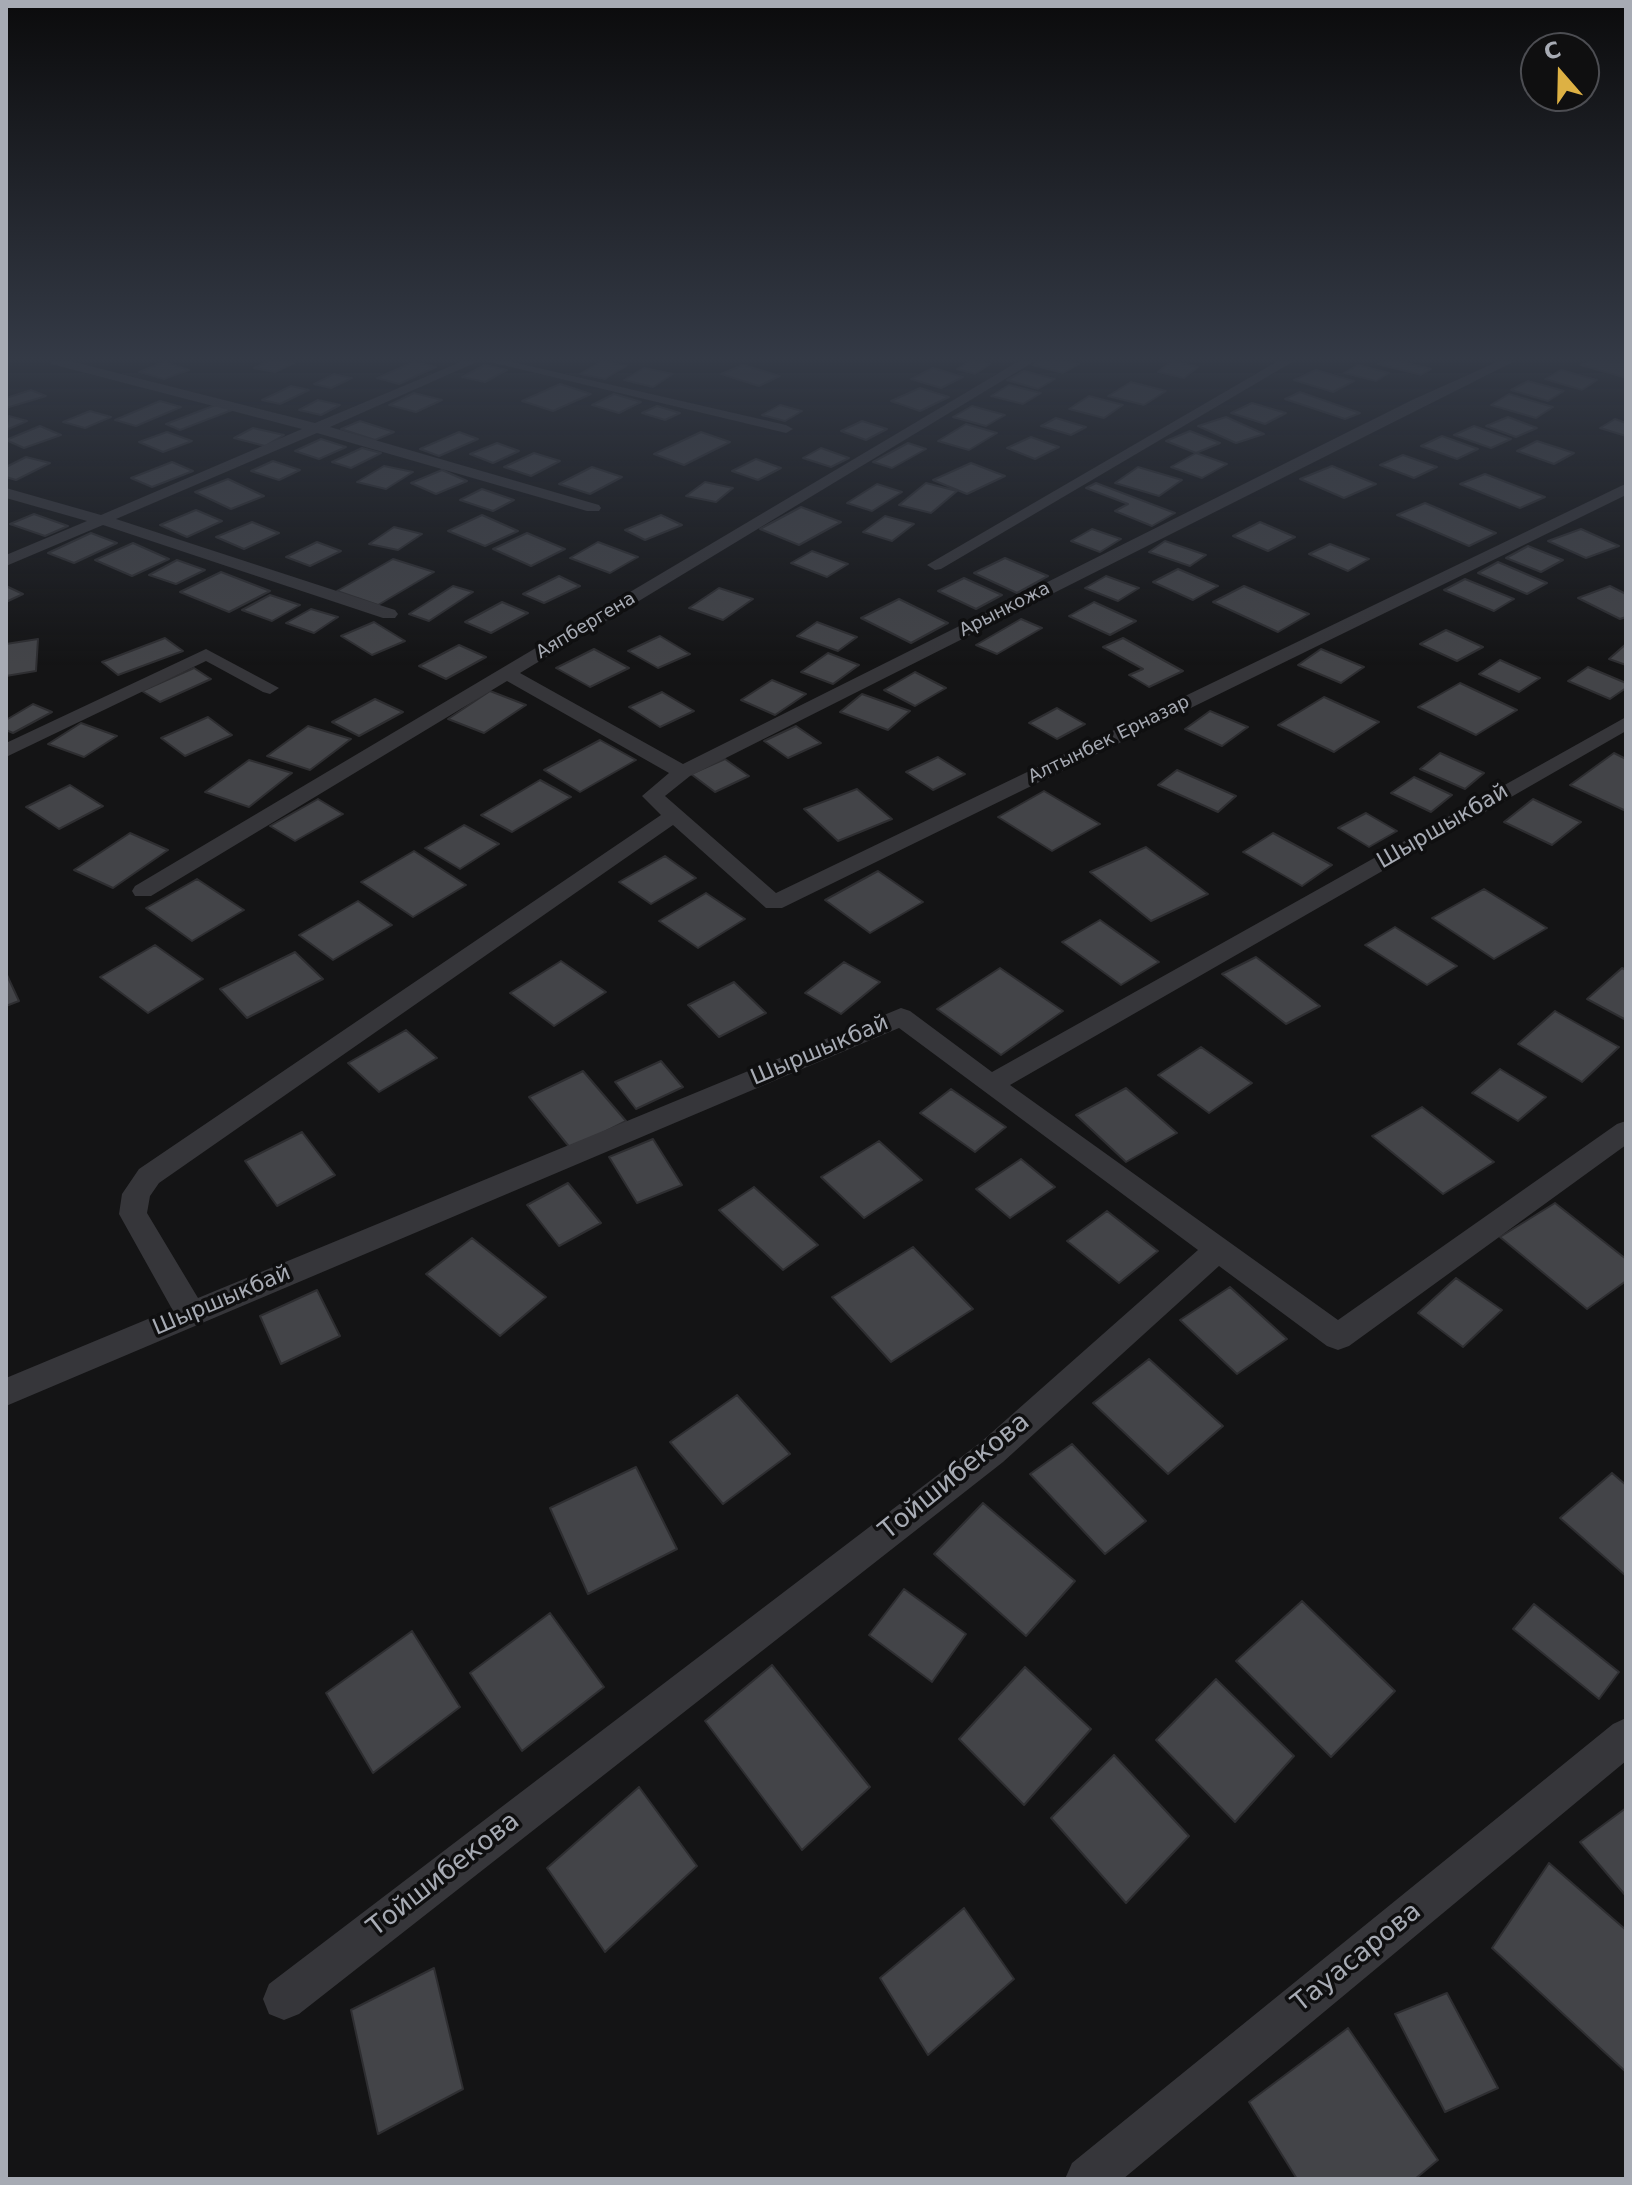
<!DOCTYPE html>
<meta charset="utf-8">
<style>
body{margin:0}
#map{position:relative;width:1632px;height:2185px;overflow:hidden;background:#141415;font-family:"DejaVu Sans",sans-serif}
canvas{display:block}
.frame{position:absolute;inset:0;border:8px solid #a7abb4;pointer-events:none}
.north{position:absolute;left:1520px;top:32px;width:80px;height:80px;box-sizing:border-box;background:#0f0f10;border:2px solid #4c4d52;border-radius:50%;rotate:340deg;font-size:22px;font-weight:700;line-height:32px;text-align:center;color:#a7abb4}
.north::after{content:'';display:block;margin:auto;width:28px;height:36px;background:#ddb144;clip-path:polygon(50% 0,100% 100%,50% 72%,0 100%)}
</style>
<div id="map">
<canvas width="1632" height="2185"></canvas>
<div class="frame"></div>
<div class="north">С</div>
</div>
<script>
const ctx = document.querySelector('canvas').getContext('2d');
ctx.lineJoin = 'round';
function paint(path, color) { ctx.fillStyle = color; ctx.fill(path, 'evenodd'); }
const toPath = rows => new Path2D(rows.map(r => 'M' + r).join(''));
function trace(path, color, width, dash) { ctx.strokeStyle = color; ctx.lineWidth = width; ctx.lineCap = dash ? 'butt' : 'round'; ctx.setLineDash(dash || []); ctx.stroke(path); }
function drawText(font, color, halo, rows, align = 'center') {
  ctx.font = font + ' "DejaVu Sans",sans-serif'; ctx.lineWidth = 7; ctx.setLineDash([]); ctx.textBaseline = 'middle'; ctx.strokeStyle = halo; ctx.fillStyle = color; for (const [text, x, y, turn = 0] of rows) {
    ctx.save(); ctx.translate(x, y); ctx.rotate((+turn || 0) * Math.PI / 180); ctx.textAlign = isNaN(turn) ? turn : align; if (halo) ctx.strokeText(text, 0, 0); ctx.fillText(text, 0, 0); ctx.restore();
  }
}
const building = toPath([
 [269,361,282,361,294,363,275,372,254,368,269,361],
 [602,361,626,366,605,379,580,374,602,361],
 [971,361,975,361,990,364,975,374,957,369,971,361],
 [1041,361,1066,361,1079,364,1063,373,1033,365,1041,361],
 [1172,361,1198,367,1184,378,1158,372,1172,361],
 [1384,361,1398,361,1431,369,1421,375,1378,364,1384,361],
 [1590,361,1626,363,1626,378,1581,365,1590,361],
 [164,362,189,370,164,379,139,372,164,362],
 [414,362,436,367,399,384,377,378,414,362],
 [485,365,507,370,485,382,462,377,485,365],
 [743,365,780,376,759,386,721,374,743,365],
 [1358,365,1389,373,1376,381,1344,373,1358,365],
 [644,368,673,374,653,387,624,380,644,368],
 [933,368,963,377,941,388,911,379,933,368],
 [1316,370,1354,381,1333,392,1294,380,1316,370],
 [1561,370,1597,380,1582,390,1545,379,1561,370],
 [1024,371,1055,379,1038,389,1007,380,1024,371],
 [334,374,352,378,331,388,314,384,334,374],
 [1528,381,1564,391,1548,401,1511,390,1528,381],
 [1131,382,1166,391,1144,405,1108,396,1131,382],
 [560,384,591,394,553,411,522,401,560,384],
 [1009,385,1041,393,1023,404,991,396,1009,385],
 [291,386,309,390,280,404,262,400,291,386],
 [920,388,949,397,920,411,891,401,920,388],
 [31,390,46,396,6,408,6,398,31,390],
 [1300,392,1360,413,1345,419,1285,399,1300,392],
 [414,393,442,400,416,412,389,405,414,393],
 [614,394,641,402,619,413,592,405,614,394],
 [1509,394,1553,407,1536,418,1491,405,1509,394],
 [1089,396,1123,405,1104,418,1069,409,1089,396],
 [318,400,340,405,321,415,299,410,318,400],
 [160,401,181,407,136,426,115,420,160,401],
 [1252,403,1286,413,1265,424,1231,413,1252,403],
 [218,404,232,410,180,430,166,424,218,404],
 [780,405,802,411,785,421,762,415,780,405],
 [657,406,680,413,665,420,642,413,657,406],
 [972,406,1005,415,986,426,953,417,972,406],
 [90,411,111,417,85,428,63,422,90,411],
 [9,416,27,421,6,430,9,416],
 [1226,417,1264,434,1236,443,1198,426,1226,417],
 [1508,417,1537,428,1516,437,1486,426,1508,417],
 [1056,418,1086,427,1071,435,1041,426,1056,418],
 [1615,419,1626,423,1626,436,1600,428,1615,419],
 [360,421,394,432,375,440,341,429,360,421],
 [862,421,887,429,866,440,841,431,862,421],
 [966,424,997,433,969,450,938,441,966,424],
 [40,426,61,435,24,448,6,440,40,426],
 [1474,426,1511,439,1491,448,1454,435,1474,426],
 [253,428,284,435,265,446,234,438,253,428],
 [1190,431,1220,443,1196,453,1166,441,1190,431],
 [167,432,192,441,163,452,139,442,167,432],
 [459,432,478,439,439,456,420,449,459,432],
 [701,432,730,442,684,465,654,454,701,432],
 [1442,436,1478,449,1457,459,1421,446,1442,436],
 [1031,437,1059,447,1035,459,1007,448,1031,437],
 [321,439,346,447,319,459,295,451,321,439],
 [1537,441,1574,453,1554,464,1517,451,1537,441],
 [497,443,519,451,493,463,470,454,497,443],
 [908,443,926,449,892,468,873,462,908,443],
 [362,448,381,453,351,468,332,462,362,448],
 [821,448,849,458,831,467,803,458,821,448],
 [534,453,560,461,531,476,504,467,534,453],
 [1196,453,1227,464,1202,478,1171,467,1196,453],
 [1403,455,1437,467,1414,478,1380,465,1403,455],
 [26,457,50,463,16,480,6,477,6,467,26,457],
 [756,459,781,468,758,480,732,471,756,459],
 [273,461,300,470,279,480,251,471,273,461],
 [172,462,193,471,152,487,131,478,172,462],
 [971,463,1005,476,967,494,933,480,971,463],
 [384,466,413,472,386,489,357,482,384,466],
 [1332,466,1376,484,1344,498,1300,479,1332,466],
 [592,467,622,477,590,494,559,484,592,467],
 [1138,467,1182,480,1159,496,1115,483,1138,467],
 [442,470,467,481,436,494,411,483,442,470],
 [1485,474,1545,497,1520,508,1460,484,1485,474],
 [228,479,264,496,231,509,195,492,228,479],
 [705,482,733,488,716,502,686,496,705,482],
 [926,483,957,491,931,513,899,505,926,483],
 [1096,483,1175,513,1152,526,1115,511,1128,504,1086,488,1096,483],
 [877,484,902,492,872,511,847,503,877,484],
 [482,489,514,500,493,511,460,500,482,489],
 [1425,503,1496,533,1469,546,1397,515,1425,503],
 [801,507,841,522,799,545,760,529,801,507],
 [196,510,222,521,187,537,160,525,196,510],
 [34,514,68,526,45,536,10,524,34,514],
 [482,515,518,531,485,546,448,531,482,515],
 [661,515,682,525,645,540,625,530,661,515],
 [885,516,914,524,892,541,863,532,885,516],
 [252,522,279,533,244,549,216,537,252,522],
 [1260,522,1295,537,1268,551,1233,536,1260,522],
 [394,527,422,534,398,550,369,544,394,527],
 [1092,529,1121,539,1100,552,1071,541,1092,529],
 [1581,529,1619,546,1586,558,1548,541,1581,529],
 [91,533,117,543,74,563,48,553,91,533],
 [527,533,565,549,531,566,493,549,527,533],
 [1165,541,1206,555,1190,566,1149,552,1165,541],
 [317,542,341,551,310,566,286,557,317,542],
 [598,542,638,557,610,573,570,558,598,542],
 [133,543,169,559,132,576,95,560,133,543],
 [1330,544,1369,559,1348,571,1309,554,1330,544],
 [1528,546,1563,560,1541,572,1506,558,1528,546],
 [812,551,848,564,827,577,791,563,812,551],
 [1005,558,1048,576,1017,593,974,573,1005,558],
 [393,559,434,572,378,605,337,591,393,559],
 [177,560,205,570,176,584,149,575,177,560],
 [1498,562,1547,583,1527,594,1478,573,1498,562],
 [1178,569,1218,586,1193,600,1153,582,1178,569],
 [221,572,270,591,229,612,180,592,221,572],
 [559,576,580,586,544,603,523,594,559,576],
 [1106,576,1139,588,1118,601,1085,588,1106,576],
 [964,578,1002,595,976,609,938,591,964,578],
 [1465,579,1514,599,1494,611,1444,590,1465,579],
 [6,586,23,594,6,602,6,586],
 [453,586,473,592,429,621,409,614,453,586],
 [1244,586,1309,614,1278,632,1213,602,1244,586],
 [1610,586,1626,594,1626,617,1620,619,1578,598,1610,586],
 [719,588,753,599,723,620,689,608,719,588],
 [270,595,300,605,272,621,242,610,270,595],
 [899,599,948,623,911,643,861,618,899,599],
 [502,602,528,613,491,633,465,622,502,602],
 [1094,602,1136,621,1110,635,1069,616,1094,602],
 [311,609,338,617,314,633,286,623,311,609],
 [1021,619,1042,628,997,654,976,645,1021,619],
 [374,622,405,641,372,655,341,636,374,622],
 [817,622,857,637,838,651,797,636,817,622],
 [1446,630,1483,647,1457,661,1420,644,1446,630],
 [660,636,690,654,658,668,628,651,660,636],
 [165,638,183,651,118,675,102,662,165,638],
 [1123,638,1183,671,1149,687,1129,675,1143,669,1103,647,1123,638],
 [38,639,36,671,6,676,6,644,38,639],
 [1626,644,1626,665,1609,659,1626,644],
 [459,645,486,657,446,679,419,666,459,645],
 [594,649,629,668,590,687,556,668,594,649],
 [1321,649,1364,667,1341,683,1298,665,1321,649],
 [828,653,859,665,833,684,801,672,828,653],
 [1500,660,1540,678,1519,692,1479,674,1500,660],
 [1588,667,1626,683,1626,688,1610,699,1568,681,1588,667],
 [194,668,211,679,160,702,142,691,194,668],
 [915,672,946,688,915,706,884,690,915,672],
 [772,680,806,694,775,715,741,700,772,680],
 [1460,683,1517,710,1476,735,1418,707,1460,683],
 [490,691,526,705,484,733,448,719,490,691],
 [662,692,694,711,660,727,629,707,662,692],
 [862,694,910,711,888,730,840,712,862,694],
 [1324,697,1379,722,1334,752,1278,725,1324,697],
 [375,699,403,712,359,736,332,722,375,699],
 [33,704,52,712,13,733,6,730,6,720,33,704],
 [1057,708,1085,724,1057,739,1029,723,1057,708],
 [1210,711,1248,727,1222,746,1185,729,1210,711],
 [208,717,232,735,185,756,161,738,208,717],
 [81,723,117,736,84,757,48,744,81,723],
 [308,726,351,739,310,770,267,756,308,726],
 [796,726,821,743,788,758,764,741,796,726],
 [600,740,636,760,580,792,544,770,600,740],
 [1440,753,1484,773,1465,789,1420,769,1440,753],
 [1614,753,1626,759,1626,811,1570,785,1614,753],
 [938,757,965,774,933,790,906,772,938,757],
 [725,759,749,776,715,792,691,774,725,759],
 [249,760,292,773,249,807,205,792,249,760],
 [1177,770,1236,796,1218,812,1158,785,1177,770],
 [1414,777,1452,795,1431,812,1391,793,1414,777],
 [540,780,571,797,512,832,481,815,540,780],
 [70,785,103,806,59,829,26,807,70,785],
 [857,789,892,819,838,841,804,809,857,789],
 [1044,791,1100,824,1052,851,998,817,1044,791],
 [318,799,343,814,295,841,270,826,318,799],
 [1533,799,1581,822,1552,845,1504,822,1533,799],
 [1366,813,1397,831,1369,847,1338,828,1366,813],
 [464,825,499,844,460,869,425,848,464,825],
 [130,833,168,850,113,888,74,870,130,833],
 [1273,833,1332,865,1302,886,1243,852,1273,833],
 [1146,847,1208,894,1151,921,1090,872,1146,847],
 [414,851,466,885,413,917,361,882,414,851],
 [665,856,696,878,651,904,619,882,665,856],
 [878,871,923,902,870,933,825,900,878,871],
 [197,879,244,910,192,941,146,908,197,879],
 [1484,889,1547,928,1494,959,1432,918,1484,889],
 [706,893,745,919,698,948,659,921,706,893],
 [358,901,392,925,333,960,299,935,358,901],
 [1100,920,1159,962,1121,985,1062,942,1100,920],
 [1395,927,1457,966,1427,985,1365,945,1395,927],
 [155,945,203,979,148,1013,100,977,155,945],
 [295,952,323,979,247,1018,220,989,295,952],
 [1256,957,1320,1006,1286,1024,1222,974,1256,957],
 [561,961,606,992,554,1026,510,993,561,961],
 [844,962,880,982,841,1014,805,993,844,962],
 [1000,968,1063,1011,1001,1055,937,1009,1000,968],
 [1622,968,1626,970,1626,1020,1587,999,1622,968],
 [6,973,19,1001,6,1006,6,973],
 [734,982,766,1013,719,1037,688,1005,734,982],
 [1555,1011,1619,1047,1582,1082,1518,1044,1555,1011],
 [406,1030,437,1058,379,1092,348,1063,406,1030],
 [1201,1047,1252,1083,1209,1113,1158,1075,1201,1047],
 [661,1061,683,1087,636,1109,615,1082,661,1061],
 [1500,1069,1546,1097,1518,1121,1472,1093,1500,1069],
 [583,1071,626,1121,571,1149,529,1097,583,1071],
 [1126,1088,1177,1133,1126,1162,1076,1115,1126,1088],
 [951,1089,1006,1127,975,1152,920,1113,951,1089],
 [1422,1107,1494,1162,1443,1194,1372,1136,1422,1107],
 [302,1132,335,1175,277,1206,245,1161,302,1132],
 [653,1139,682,1185,637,1203,609,1157,653,1139],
 [879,1141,922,1180,864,1218,821,1177,879,1141],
 [1021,1159,1055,1187,1010,1218,976,1189,1021,1159],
 [568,1183,601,1223,559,1246,527,1205,568,1183],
 [754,1187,818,1245,783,1270,719,1210,754,1187],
 [1555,1203,1626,1259,1626,1281,1587,1309,1500,1237,1555,1203],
 [1107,1211,1158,1251,1119,1283,1067,1241,1107,1211],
 [472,1238,546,1297,500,1336,426,1274,472,1238],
 [913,1247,973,1309,891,1362,832,1297,913,1247],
 [1456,1278,1502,1310,1463,1347,1418,1313,1456,1278],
 [1230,1287,1287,1339,1237,1374,1180,1320,1230,1287],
 [317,1290,340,1336,281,1364,260,1316,317,1290],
 [1149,1359,1223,1426,1168,1474,1093,1403,1149,1359],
 [737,1395,790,1454,723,1504,670,1442,737,1395],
 [1072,1444,1146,1521,1105,1554,1030,1474,1072,1444],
 [636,1467,677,1549,588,1594,550,1508,636,1467],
 [1612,1473,1626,1485,1626,1576,1560,1518,1612,1473],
 [983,1503,1075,1581,1026,1636,934,1554,983,1503],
 [904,1589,966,1634,932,1682,869,1635,904,1589],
 [1302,1601,1395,1691,1331,1757,1236,1661,1302,1601],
 [1534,1604,1619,1672,1599,1699,1513,1629,1534,1604],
 [550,1613,604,1687,522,1751,470,1673,550,1613],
 [412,1631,460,1707,373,1773,326,1693,412,1631],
 [772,1665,870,1787,802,1850,705,1721,772,1665],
 [1025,1667,1091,1729,1024,1805,959,1739,1025,1667],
 [1216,1679,1294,1756,1235,1822,1156,1740,1216,1679],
 [1114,1755,1189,1836,1126,1903,1051,1818,1114,1755],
 [639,1787,697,1866,605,1952,547,1868,639,1787],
 [1626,1808,1626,1896,1580,1842,1626,1808],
 [1549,1863,1626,1930,1626,2072,1492,1948,1549,1863],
 [964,1908,1014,1979,928,2055,880,1978,964,1908],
 [434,1968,463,2089,378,2134,351,2010,434,1968],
 [1447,1993,1498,2088,1445,2112,1395,2014,1447,1993],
 [1348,2028,1438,2160,1415,2179,1297,2179,1249,2102,1348,2028]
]);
paint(building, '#434448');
trace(building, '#2e2e31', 2);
paint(toPath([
 [50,361,70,361,315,423,463,361,479,361,330,427,599,505,601,508,599,511,587,511,317,433,116,519,395,610,398,614,395,618,383,618,103,525,6,566,6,555,87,521,6,498,6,488,101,515,302,429,51,364,50,361],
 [486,361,508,361,786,425,793,429,786,433,486,361],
 [1019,361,1035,361,520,673,683,764,1412,400,1499,361,1515,361,690,776,665,796,776,893,1621,486,1626,484,1626,495,782,908,766,908,673,825,159,1183,150,1196,147,1213,198,1298,901,1008,910,1011,992,1072,1626,717,1626,731,1010,1085,1338,1320,1617,1124,1626,1121,1626,1145,1349,1346,1338,1350,1327,1346,1219,1266,1003,1462,299,2014,284,2020,269,2014,263,1999,269,1984,981,1442,1198,1250,899,1028,6,1406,6,1378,172,1309,119,1214,122,1194,139,1169,661,815,642,796,669,773,507,681,151,896,135,896,132,891,135,886,1019,361],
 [1278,361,1294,361,941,569,935,570,927,565,1278,361],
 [206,649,279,688,270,694,263,692,206,661,6,757,6,743,206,649],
 [1626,1718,1626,1761,1123,2179,1065,2179,1072,2163,1613,1724,1626,1718]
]), '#36363a');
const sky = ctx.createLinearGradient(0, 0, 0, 666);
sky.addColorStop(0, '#0b0b0c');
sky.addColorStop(0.54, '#343a46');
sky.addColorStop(1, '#343a4600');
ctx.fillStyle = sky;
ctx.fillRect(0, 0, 1632, 666);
drawText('18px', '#a7abb4', '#0f0f10', [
 ["Арынкожа",1005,610,-27],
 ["Аяпбергена",586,626,-31],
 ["Алтынбек Ерназар",1109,740,-26]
]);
drawText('22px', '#a7abb4', '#0f0f10', [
 ["Шыршыкбай",1443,827,-30],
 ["Шыршыкбай",820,1051,-23],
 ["Шыршыкбай",222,1301,-23]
]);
drawText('26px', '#a7abb4', '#0f0f10', [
 ["Тойшибекова",955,1477,-39],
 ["Тойшибекова",444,1875,-38],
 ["Тауасарова",1357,1958,-39]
]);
</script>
